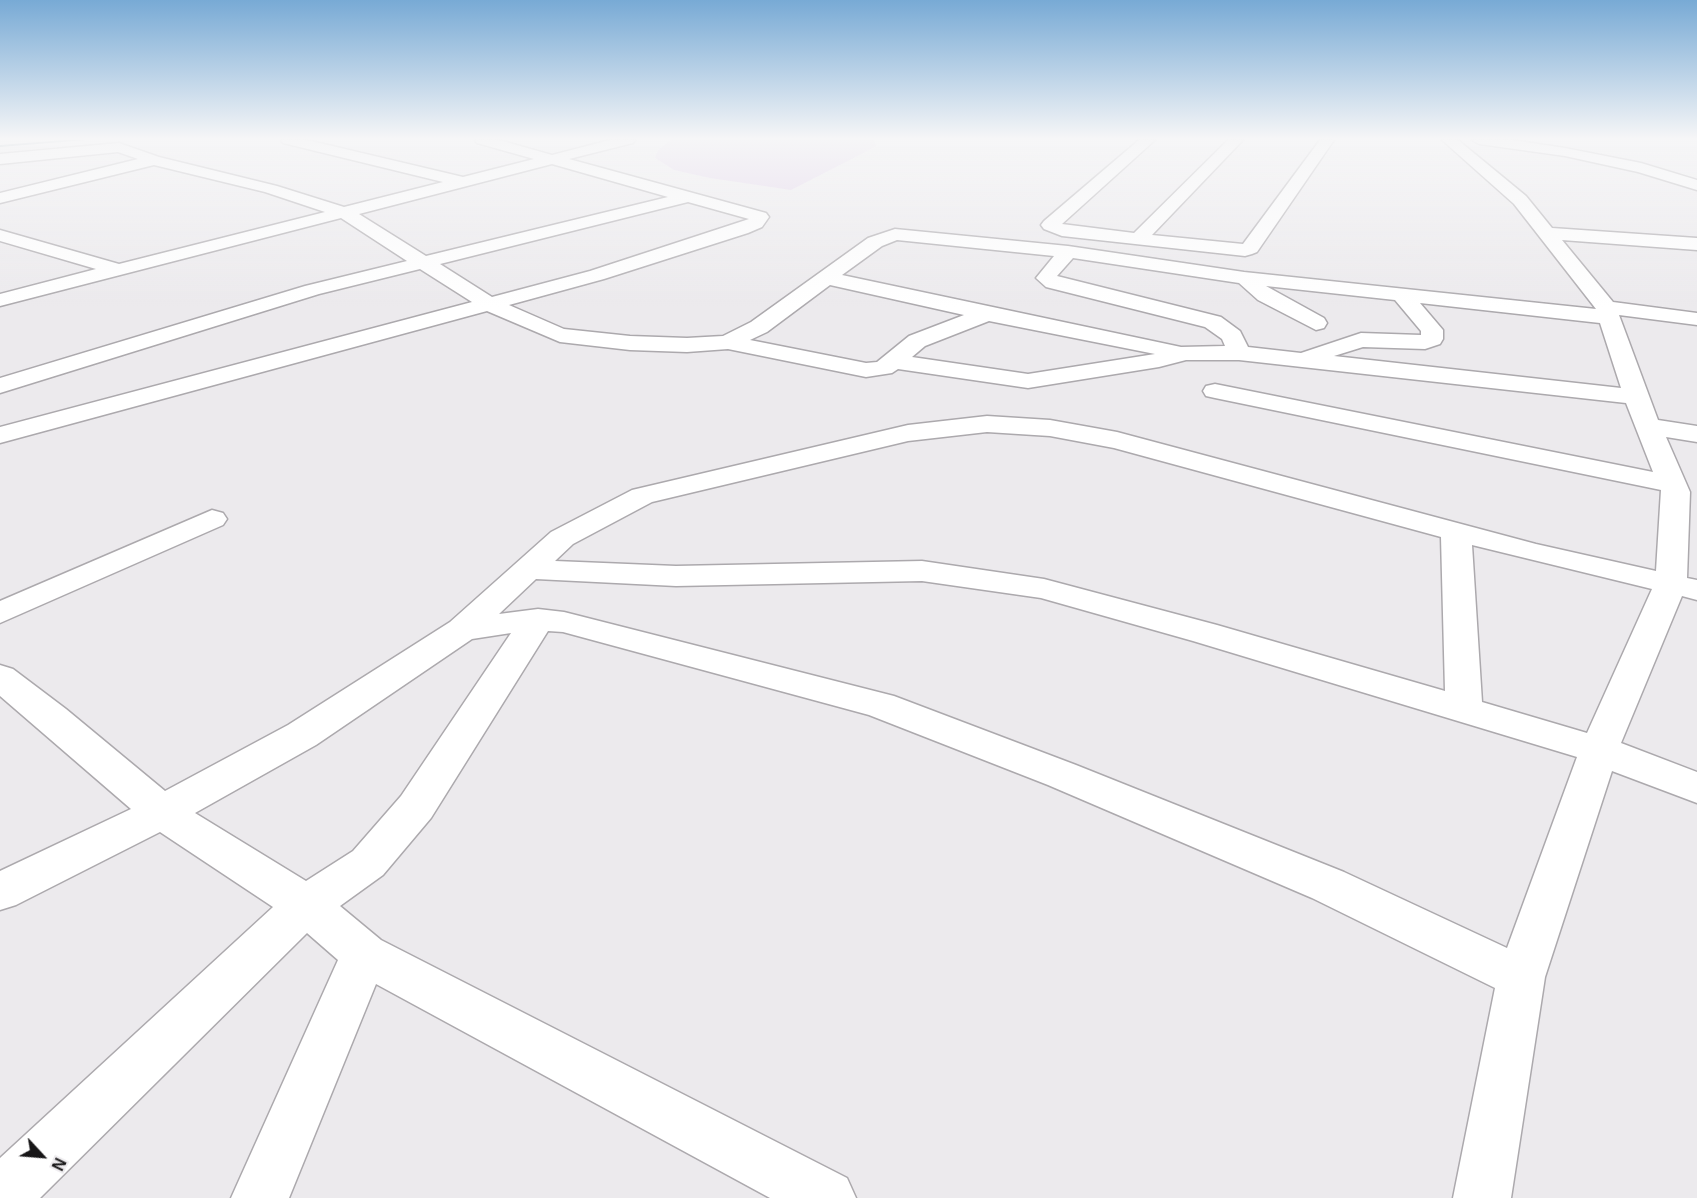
<!DOCTYPE html>
<style>
body{margin:0}
#map{position:relative;width:1697px;height:1198px;overflow:hidden;background:#eceaed;font-family:Arial,sans-serif}
canvas{display:block}
.north{position:absolute;left:12px;top:1126px;width:60px;height:60px;-webkit-text-stroke:4px #eceaed;paint-order:stroke;rotate:116deg;font-size:16px;font-weight:700;line-height:24px;text-align:center;color:#171617}
.north::after{content:'';display:block;margin:auto;width:21px;height:27px;background:#171617;clip-path:polygon(50% 0,100% 100%,50% 72%,0 100%)}
</style>
<div id="map">
<canvas width="1697" height="1198"></canvas>
<div class="north">N</div>
</div>
<script>
const ctx = document.querySelector('canvas').getContext('2d');
ctx.lineJoin = 'round';
function paint(path, color) { ctx.fillStyle = color; ctx.fill(path, 'evenodd'); }
const toPath = rows => new Path2D(rows.map(r => 'M' + r).join(''));
function trace(path, color, width, dash) { ctx.strokeStyle = color; ctx.lineWidth = width; ctx.lineCap = dash ? 'butt' : 'round'; ctx.setLineDash(dash || []); ctx.stroke(path); }
paint(toPath([
 [671,140,873,140,877,146,791,190,710,178,674,170,655,158,658,150]
]), '#e1d0ea');
paint(toPath([
 [65,140,86,140,0,147,0,145,65,140]
]), '#557488');
const minor = toPath([
 [281,140,307,140,463,177,534,159,477,143,475,140,499,140,552,155,610,140,635,140,633,143,569,159,766,213,769,217,762,227,748,233,604,279,509,305,564,329,630,336,687,338,723,336,751,322,868,238,895,229,1068,246,1244,272,1596,309,1514,204,1442,140,1458,140,1526,196,1552,228,1697,238,1697,250,1562,240,1613,302,1697,313,1697,325,1619,315,1658,420,1697,426,1697,442,1666,437,1690,492,1687,578,1697,580,1697,600,1682,596,1621,743,1697,772,1697,803,1612,771,1545,977,1511,1198,1453,1198,1495,988,1312,898,1048,785,869,715,563,632,548,631,431,818,383,875,340,906,381,940,847,1178,856,1198,770,1198,376,984,289,1198,231,1198,338,960,307,933,40,1198,0,1198,0,1158,273,907,160,832,16,905,0,910,0,871,131,809,0,696,0,665,13,669,66,709,165,791,288,725,450,622,551,532,632,490,908,425,987,416,1050,420,1117,432,1536,544,1656,571,1661,490,1215,398,1206,396,1203,391,1206,386,1215,384,1653,472,1626,403,1239,360,1186,360,1159,367,1028,388,898,369,892,373,866,377,728,349,687,352,630,350,560,342,487,311,0,443,0,427,472,302,420,269,319,294,0,393,0,378,305,286,407,261,341,218,0,306,0,294,96,269,0,241,0,230,119,264,325,212,265,192,154,165,0,203,0,193,138,159,118,152,0,164,0,154,119,143,159,157,277,186,344,207,443,182,283,143,281,140],
 [552,164,668,197,426,256,359,214,552,164],
 [688,202,749,219,590,271,492,297,440,264,688,202],
 [897,240,1054,256,1036,278,1046,287,1205,327,1222,339,1225,346,1181,347,842,275,882,246,897,240],
 [1073,258,1239,283,1258,300,1316,330,1324,328,1327,323,1324,318,1266,286,1395,300,1421,331,1421,335,1361,333,1301,353,1248,347,1240,331,1221,317,1057,276,1073,258],
 [830,285,964,315,909,336,877,362,866,363,750,340,767,332,830,285],
 [1420,303,1600,323,1621,388,1334,356,1363,347,1425,349,1440,344,1443,339,1443,330,1420,303],
 [989,321,1155,354,1028,374,912,357,925,346,989,321],
 [987,432,1050,436,1114,448,1441,537,1445,691,1217,625,1044,579,922,561,676,566,555,561,573,544,652,502,908,441,987,432],
 [1472,545,1652,589,1587,733,1482,702,1472,545],
 [536,579,676,586,922,581,1041,598,1193,641,1577,757,1507,948,1344,872,1076,765,894,696,564,612,538,609,499,614,536,579],
 [511,633,401,796,353,851,306,881,195,813,316,745,472,639,511,633],
 [1139,140,1155,140,1062,224,1134,233,1228,140,1243,140,1152,235,1243,244,1320,140,1334,140,1257,252,1252,254,1245,256,1062,236,1044,229,1041,225,1044,221,1139,140],
 [1472,140,1512,140,1565,148,1641,163,1697,180,1697,190,1638,172,1565,156,1479,144,1472,140],
 [212,510,223,513,227,519,223,525,0,623,0,601,212,510]
]);
trace(minor, '#aca9ad', 3);
paint(minor, '#fff');
const sky = ctx.createLinearGradient(0, 0, 0, 308);
sky.addColorStop(0, '#78aad5');
sky.addColorStop(0.45, '#f6f6f7');
sky.addColorStop(1, '#f6f6f700');
ctx.fillStyle = sky;
ctx.fillRect(0, 0, 1697, 308);
</script>
